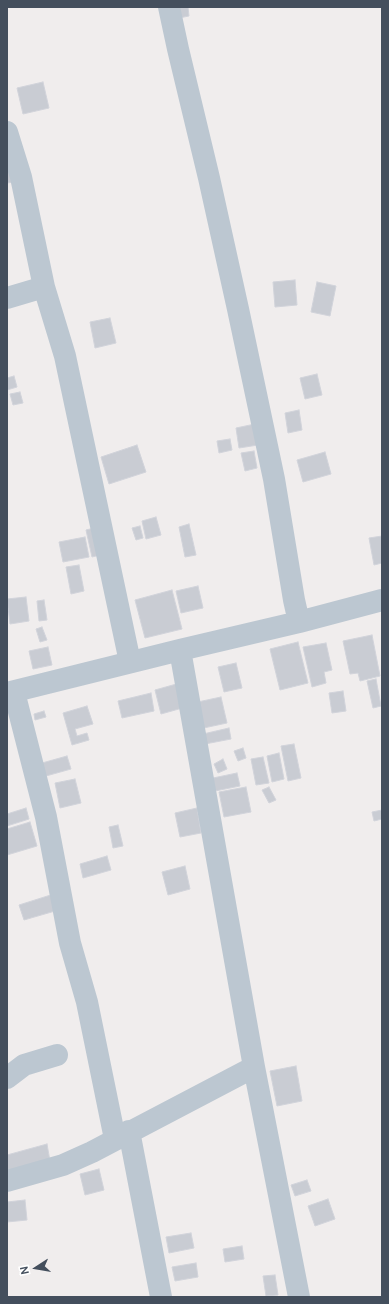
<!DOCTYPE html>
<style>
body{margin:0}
#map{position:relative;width:389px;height:1304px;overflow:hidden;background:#f0eded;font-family:"DM Sans",sans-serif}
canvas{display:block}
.frame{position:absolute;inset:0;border:8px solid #444f5d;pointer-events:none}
.north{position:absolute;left:16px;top:1248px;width:40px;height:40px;-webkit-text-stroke:3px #fff;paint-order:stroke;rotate:258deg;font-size:11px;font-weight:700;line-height:16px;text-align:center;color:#444f5d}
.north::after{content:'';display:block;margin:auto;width:14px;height:18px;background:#444f5d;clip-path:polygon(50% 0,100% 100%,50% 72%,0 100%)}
</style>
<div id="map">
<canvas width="389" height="1304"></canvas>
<div class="frame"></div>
<div class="north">N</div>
</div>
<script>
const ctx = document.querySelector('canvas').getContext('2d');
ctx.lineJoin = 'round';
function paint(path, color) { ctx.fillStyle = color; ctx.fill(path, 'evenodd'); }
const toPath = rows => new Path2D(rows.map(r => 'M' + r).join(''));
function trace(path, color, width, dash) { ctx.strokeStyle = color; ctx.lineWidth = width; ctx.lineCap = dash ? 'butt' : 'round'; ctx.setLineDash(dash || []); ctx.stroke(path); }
const building = toPath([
 [172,7,188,7,189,16,174,19,172,7],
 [43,82,49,108,23,114,17,88,43,82],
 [7,160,14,182,7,183,7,160],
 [295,280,297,305,275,307,273,282,295,280],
 [317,282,336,286,330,316,311,312,317,282],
 [110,318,116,343,95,348,90,322,110,318],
 [317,374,322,395,305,399,300,378,317,374],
 [14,376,17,387,7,390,7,378,14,376],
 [20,392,23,403,13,405,10,394,20,392],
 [299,410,302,430,288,433,285,413,299,410],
 [255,424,258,445,239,448,236,428,255,424],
 [230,439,232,450,219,453,217,441,230,439],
 [137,445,146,472,109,484,101,457,137,445],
 [254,451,257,468,245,471,241,453,254,451],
 [325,452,331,474,303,482,297,460,325,452],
 [156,517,161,535,146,539,142,521,156,517],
 [189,524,196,555,185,557,179,527,189,524],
 [140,526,143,538,136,540,132,528,140,526],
 [94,528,100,555,92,557,86,530,94,528],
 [382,536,382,563,374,565,369,538,382,536],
 [85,537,89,557,63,562,59,542,85,537],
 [79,565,84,591,71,594,66,567,79,565],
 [198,586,203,608,181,613,176,591,198,586],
 [172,590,182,629,145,638,135,600,172,590],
 [26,597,29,621,10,624,7,599,26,597],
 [44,600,47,620,39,621,37,601,44,600],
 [42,627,47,640,40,642,36,629,42,627],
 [372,635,380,676,360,681,358,673,350,674,343,641,372,635],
 [298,642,308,683,280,690,270,649,298,642],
 [326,643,332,670,324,672,326,683,312,687,303,647,326,643],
 [48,647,52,665,33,669,29,651,48,647],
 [236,663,242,688,224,692,218,667,236,663],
 [376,679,381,706,373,708,367,681,376,679],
 [180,683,186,707,161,714,155,690,180,683],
 [343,691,346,711,332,713,329,693,343,691],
 [151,693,154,711,122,718,118,701,151,693],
 [221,697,227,723,199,729,193,703,221,697],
 [87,706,93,724,75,729,77,736,87,733,89,740,72,745,63,713,87,706],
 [44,711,46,717,35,720,34,714,44,711],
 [229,728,231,739,205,744,203,734,229,728],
 [294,744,301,778,288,781,281,746,294,744],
 [243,748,246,758,238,761,234,751,243,748],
 [279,753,284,779,272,782,267,756,279,753],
 [67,756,71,769,46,776,42,763,67,756],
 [263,757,269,783,256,785,251,759,263,757],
 [223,759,227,769,218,773,214,764,223,759],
 [237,773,240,786,215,791,213,778,237,773],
 [75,779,81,803,60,808,55,783,75,779],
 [246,787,251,812,224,817,219,792,246,787],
 [269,787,276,800,269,803,262,790,269,787],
 [26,808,29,819,7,826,7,814,26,808],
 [197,808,201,833,180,837,175,813,197,808],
 [382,810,382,819,374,821,372,812,382,810],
 [30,822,37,846,7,855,7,829,30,822],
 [118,825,123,846,113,848,109,827,118,825],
 [107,856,111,870,83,878,80,864,107,856],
 [185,866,190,889,168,895,162,872,185,866],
 [57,893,62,909,24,920,19,905,57,893],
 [296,1066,302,1101,277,1106,270,1071,296,1066],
 [47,1144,50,1161,7,1171,7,1155,47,1144],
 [99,1169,104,1190,85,1195,80,1174,99,1169],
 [307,1180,311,1191,295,1196,291,1185,307,1180],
 [328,1199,335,1219,315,1226,308,1206,328,1199],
 [25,1200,27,1220,7,1222,7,1202,25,1200],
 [191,1233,194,1248,169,1253,166,1237,191,1233],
 [242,1246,244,1259,225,1262,223,1249,242,1246],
 [196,1263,198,1277,175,1281,172,1267,196,1263],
 [275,1275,278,1295,266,1296,263,1276,275,1275]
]);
paint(building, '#c9ccd3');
trace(building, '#d1d3da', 1);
trace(toPath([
 [169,7,178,49,209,178,238,309,274,479,294,600,299,622],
 [7,132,21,177,44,287,65,356,130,662],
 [7,298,44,287],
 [180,650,254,1067,299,1297],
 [14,692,46,817,70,943,87,1002,115,1139],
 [7,693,180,650,299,622,382,600],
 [7,1078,24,1065,57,1055],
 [129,1131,161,1297],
 [7,1181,63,1165,92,1152,254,1067]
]), '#bcc7d1', 22);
</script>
